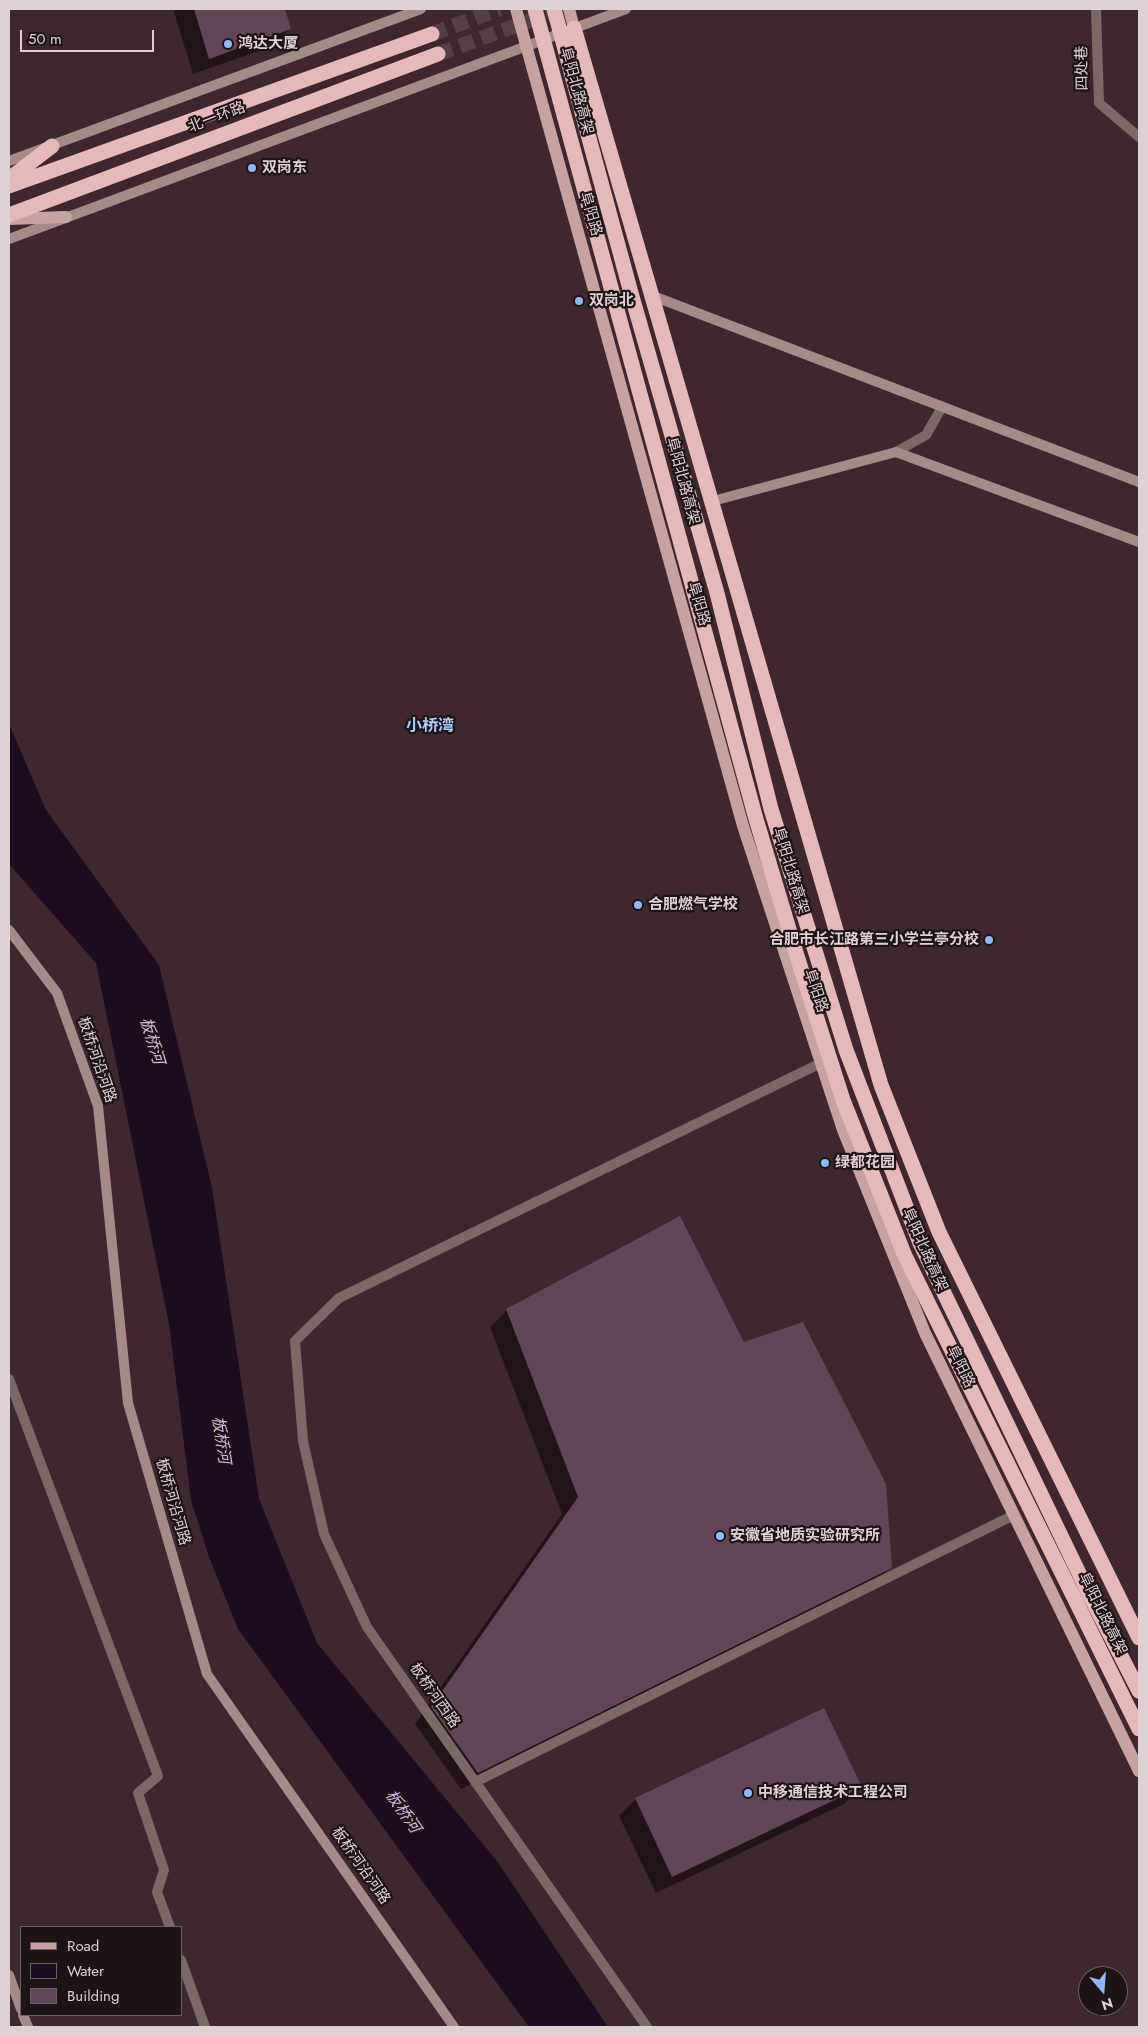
<!DOCTYPE html>
<meta charset="utf-8">
<style>
body{margin:0}
#map{position:relative;width:1148px;height:2036px;overflow:hidden;background:#3e272e;font-family:Jost,sans-serif}
canvas{display:block}
.frame{position:absolute;inset:0;border:10px solid #dfd0d4;pointer-events:none}
.legend{position:absolute;left:20px;top:1926px;width:162px;height:90px;box-sizing:border-box;background:#1e1416;border:1px solid #6b5f62;margin:0;padding:6px 9px;list-style:none;font-size:15px;color:#dfd0d4}
.legend li{display:flex;align-items:center;gap:10px;height:25px}
.legend b{width:25px;border:1px solid #6b5f62}
.north{position:absolute;left:1078px;top:1966px;width:50px;height:50px;box-sizing:border-box;background:#1e1416;border:1px solid #6b5f62;border-radius:50%;rotate:162deg;font-size:14px;font-weight:700;line-height:20px;text-align:center;color:#dfd0d4}
.north::after{content:'';display:block;margin:auto;width:18px;height:22px;background:#8abafc;clip-path:polygon(50% 0,100% 100%,50% 72%,0 100%)}
.scale{position:absolute;left:20px;top:30px;width:134px;height:22px;box-sizing:border-box;border:2px solid #dfd0d4;border-top:0;padding-left:6px;font-size:15px;line-height:18px;white-space:nowrap;color:#dfd0d4;-webkit-text-stroke:4px #1e1416;paint-order:stroke}
</style>
<div id="map">
<canvas width="1148" height="2036"></canvas>
<div class="frame"></div>
<ul class="legend">
<li><b style="height:6px;background:#c6a3a1"></b>Road</li>
<li><b style="height:14px;background:#1e0c23"></b>Water</li>
<li><b style="height:14px;background:#634559"></b>Building</li>
</ul>
<div class="north">N</div>
<div class="scale">50 m</div>
</div>
<script>
const ctx = document.querySelector('canvas').getContext('2d');
ctx.lineJoin = 'round';
function paint(path, color) { ctx.fillStyle = color; ctx.fill(path, 'evenodd'); }
const toPath = rows => new Path2D(rows.map(r => 'M' + r).join(''));
function trace(path, color, width, dash) { ctx.strokeStyle = color; ctx.lineWidth = width; ctx.lineCap = dash ? 'butt' : 'round'; ctx.setLineDash(dash || []); ctx.stroke(path); }
function drawText(font, color, halo, rows, align = 'center') {
  ctx.font = font + ' Jost,"Noto Sans SC",sans-serif'; ctx.lineWidth = 4.5; ctx.setLineDash([]); ctx.textBaseline = 'middle'; ctx.strokeStyle = halo; ctx.fillStyle = color; for (const [text, x, y, turn = 0] of rows) {
    ctx.save(); ctx.translate(x, y); ctx.rotate((+turn || 0) * Math.PI / 180); ctx.textAlign = isNaN(turn) ? turn : align; if (halo) ctx.strokeText(text, 0, 0); ctx.fillText(text, 0, 0); ctx.restore();
  }
}
paint(toPath([
 [9,724,46,810,159,965,212,1188,259,1499,317,1643,497,1861,608,2027,529,2027,238,1629,209,1557,191,1500,169,1324,96,963,9,864]
]), '#1e0c23');
paint(toPath([
 [173,9,284,9,290,29,273,46,193,74],
 [507,1310,743,1344,890,1568,873,1584,461,1789,415,1724,562,1514,490,1327],
 [860,1787,844,1804,656,1893,619,1816,636,1799]
]), '#0007');
paint(toPath([
 [194,9,285,9,291,29,209,59],
 [680,1216,744,1342,803,1322,886,1484,892,1568,478,1773,431,1707,578,1497,506,1309],
 [824,1708,862,1787,672,1877,635,1798]
]), '#634559');
trace(toPath([
 [432,34,500,9],
 [438,54,562,9]
]), '#564047', 15, [15, 8]);
trace(toPath([
 [896,452,926,435,942,407]
]), '#7b6968', 10);
trace(toPath([
 [1096,9,1099,103,1139,137],
 [9,1379,158,1776,138,1793,164,1870,157,1892,170,1927],
 [475,1782,1014,1515],
 [181,1960,205,2027],
 [647,2027,367,1627,324,1534,303,1441,295,1341,339,1298,821,1063]
]), '#7b6968', 10);
trace(toPath([
 [9,161,421,9],
 [9,239,626,9],
 [653,296,1139,482],
 [713,501,896,452,1139,542],
 [9,930,57,993,98,1106,128,1403,207,1674,454,2027],
 [9,1975,21,2009],
 [23,2015,28,2027]
]), '#a58a88', 10);
trace(toPath([
 [516,9,743,826,843,1130,925,1333,1139,1771],
 [569,9,574,28],
 [9,219,66,217]
]), '#c6a3a1', 12);
trace(toPath([
 [535,9,756,819,797,956,843,1100,905,1256,1139,1729],
 [554,9,631,293,717,593,771,809,846,1050,920,1243,1089,1594,1139,1691],
 [574,28,881,1085,939,1232,1139,1638],
 [9,179,52,146],
 [9,186,432,34],
 [9,215,438,54]
]), '#e4b9b7', 15);
for (const [x, y, r, color] of [
 [228,44,5,"#8abafc"],
 [252,168,5,"#8abafc"],
 [579,301,5,"#8abafc"],
 [638,905,5,"#8abafc"],
 [989,940,5,"#8abafc"],
 [825,1163,5,"#8abafc"],
 [720,1536,5,"#8abafc"],
 [748,1793,5,"#8abafc"]
]) { const dot = new Path2D(); dot.arc(x, y, r, 0, 2 * Math.PI); ctx.fillStyle = color; ctx.fill(dot); trace(dot, '#1e1416', 2); }
drawText('bold 15px', '#dfd0d4', '#1e1416', [
 ["鸿达大厦",238,44],
 ["双岗东",262,168],
 ["双岗北",589,301],
 ["合肥燃气学校",648,905],
 ["合肥市长江路第三小学兰亭分校",979,940,"right"],
 ["绿都花园",835,1163],
 ["安徽省地质实验研究所",730,1536],
 ["中移通信技术工程公司",758,1793]
], 'left');
drawText('15px', '#dfd0d4', '#1e1416', [
 ["四处巷",1083,68,-91],
 ["阜阳北路高架",576,91,75],
 ["北一环路",217,118,-21],
 ["阜阳路",590,214,74],
 ["阜阳北路高架",682,481,75],
 ["阜阳路",698,604,74],
 ["阜阳北路高架",790,871,73],
 ["阜阳路",815,991,72],
 ["板桥河沿河路",96,1060,71],
 ["阜阳北路高架",924,1250,66],
 ["阜阳路",960,1367,64],
 ["板桥河沿河路",172,1502,74],
 ["阜阳北路高架",1102,1614,64],
 ["板桥河西路",434,1696,55],
 ["板桥河沿河路",360,1866,55]
]);
drawText('bold 16px', '#a8ccfe', '#1e1416', [
 ["小桥湾",430,727]
]);
drawText('italic 16px', '#dab4e5', '#1e1416', [
 ["板桥河",151,1041,73],
 ["板桥河",220,1440,81],
 ["板桥河",402,1812,55]
]);
</script>
